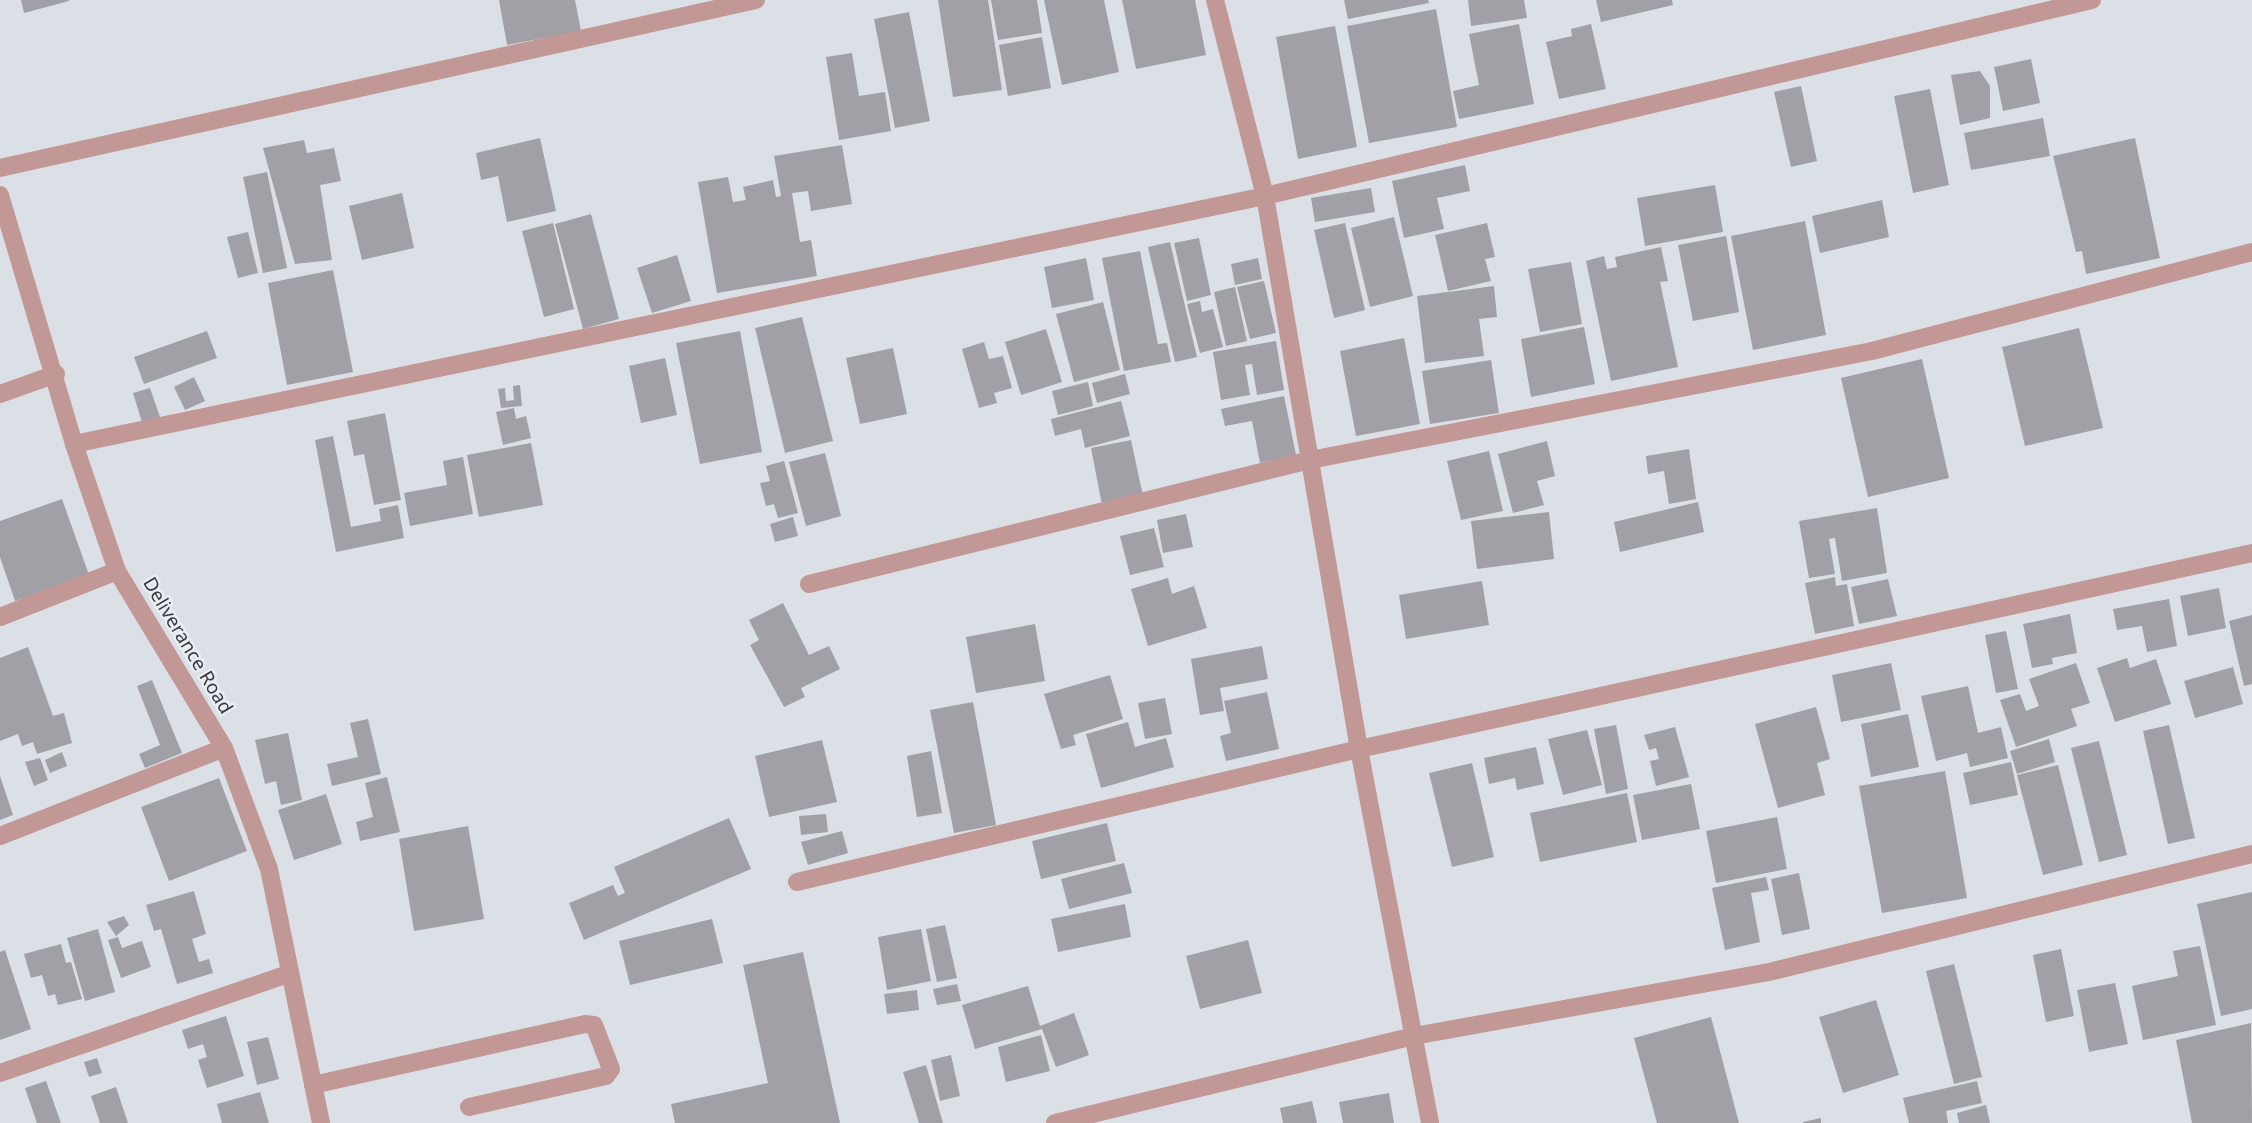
<!DOCTYPE html>
<style>
body{margin:0}
canvas{display:block;background:#dbe0e6}
</style>
<canvas width="2252" height="1123"></canvas>
<script>
const ctx = document.querySelector('canvas').getContext('2d');
ctx.lineJoin = 'round';
function paint(path, color) { ctx.fillStyle = color; ctx.fill(path, 'evenodd'); }
const toPath = rows => new Path2D(rows.map(r => 'M' + r).join(''));
function trace(path, color, width, dash) { ctx.strokeStyle = color; ctx.lineWidth = width; ctx.lineCap = dash ? 'butt' : 'round'; ctx.setLineDash(dash || []); ctx.stroke(path); }
function drawText(font, color, halo, rows, align = 'center') {
  ctx.font = font + ' "Noto Sans",sans-serif'; ctx.lineWidth = 5; ctx.setLineDash([]); ctx.textBaseline = 'middle'; ctx.strokeStyle = halo; ctx.fillStyle = color; for (const [text, x, y, turn = 0] of rows) {
    ctx.save(); ctx.translate(x, y); ctx.rotate((+turn || 0) * Math.PI / 180); ctx.textAlign = isNaN(turn) ? turn : align; if (halo) ctx.strokeText(text, 0, 0); ctx.fillText(text, 0, 0); ctx.restore();
  }
}
paint(toPath([
 [21,0,69,0,69,1,24,13],
 [499,0,575,0,581,31,507,45],
 [938,0,988,0,1002,90,953,97],
 [991,0,1037,0,1042,33,998,40],
 [1044,0,1104,0,1119,72,1062,85],
 [1122,0,1195,0,1206,55,1136,69],
 [1344,0,1428,0,1429,3,1348,19],
 [1468,0,1524,0,1527,18,1471,26],
 [1596,0,1672,0,1673,5,1601,22],
 [1436,9,1457,127,1369,143,1347,26],
 [909,12,930,121,895,128,874,19],
 [1519,24,1534,104,1459,119,1453,91,1479,85,1469,34],
 [1591,24,1606,89,1559,99,1546,42,1572,36,1571,29],
 [1335,26,1357,147,1298,159,1276,37],
 [1042,37,1051,88,1008,96,999,45],
 [852,53,859,96,885,92,891,131,839,140,826,57],
 [2031,59,2040,103,2003,111,1994,67],
 [1980,71,1990,86,1990,118,1960,125,1951,75],
 [1801,86,1817,161,1791,167,1774,92],
 [1930,89,1949,185,1913,193,1894,96],
 [2043,118,2050,156,1971,170,1964,133],
 [540,138,556,211,507,222,498,176,481,180,476,153],
 [2135,138,2160,258,2086,274,2082,251,2076,252,2053,156],
 [304,140,307,153,334,148,341,181,320,185,332,260,295,264,263,148],
 [842,145,852,204,811,211,808,191,792,193,800,242,811,240,817,276,717,293,698,182,728,177,733,202,746,200,743,187,773,180,776,197,781,196,774,156],
 [1465,165,1470,191,1437,198,1444,229,1404,238,1392,181],
 [267,172,287,268,263,273,243,177],
 [1715,185,1723,232,1645,246,1637,198],
 [1371,188,1375,212,1315,222,1311,198],
 [402,193,414,248,362,260,349,206],
 [1882,200,1889,237,1820,253,1812,216],
 [591,214,619,319,583,329,555,224],
 [1394,217,1413,296,1370,307,1351,228],
 [1805,221,1826,335,1753,350,1731,236],
 [553,223,574,309,544,317,522,231],
 [1345,223,1365,310,1334,318,1314,230],
 [1487,223,1495,257,1485,259,1491,281,1448,291,1435,235],
 [248,232,258,273,238,278,227,237],
 [1726,236,1739,312,1693,321,1678,245],
 [1199,238,1211,295,1187,301,1174,243],
 [1170,242,1197,357,1175,362,1148,247],
 [1661,247,1668,281,1660,282,1678,367,1611,381,1586,261,1604,256,1607,269,1617,267,1615,257],
 [1140,251,1158,344,1167,343,1171,362,1124,371,1102,258],
 [677,255,691,301,652,313,637,268],
 [1086,258,1094,300,1052,308,1044,267],
 [1258,258,1262,279,1235,285,1231,264],
 [1571,262,1582,324,1540,332,1528,269],
 [333,270,353,372,287,385,268,283],
 [1264,281,1276,333,1250,339,1237,287],
 [1494,286,1497,317,1479,319,1484,356,1425,363,1417,296],
 [1235,287,1247,341,1226,346,1214,292],
 [1200,301,1202,312,1213,309,1223,347,1200,353,1187,304],
 [1103,302,1120,370,1074,382,1056,314],
 [802,317,833,441,785,453,755,328],
 [1584,327,1595,384,1531,397,1521,339],
 [2079,328,2103,428,2025,446,2002,347],
 [1046,329,1062,382,1021,395,1005,342],
 [207,331,217,358,144,384,134,357],
 [740,331,762,452,700,464,676,343],
 [1404,338,1420,424,1356,436,1340,351],
 [1276,341,1284,390,1257,395,1252,364,1245,365,1250,395,1221,400,1213,352],
 [984,342,989,359,1003,356,1012,388,994,393,997,403,979,408,962,349],
 [893,348,907,414,860,424,846,358],
 [665,358,677,415,641,423,629,366],
 [1922,359,1949,478,1868,497,1841,378],
 [1491,360,1499,413,1430,424,1422,371],
 [1125,374,1130,394,1097,403,1092,383],
 [194,377,205,401,185,410,174,387],
 [1088,382,1093,406,1058,415,1052,391],
 [520,385,522,406,501,408,498,389,505,388,506,401,514,400,513,386],
 [150,388,162,423,144,429,133,393],
 [1284,396,1296,455,1260,463,1252,421,1225,426,1221,409],
 [1121,401,1130,436,1085,448,1081,429,1055,436,1051,419],
 [514,408,516,419,526,416,531,438,503,445,496,412],
 [385,413,401,500,374,505,364,454,354,456,347,421],
 [333,436,351,527,381,521,379,509,398,505,404,538,336,552,315,440],
 [1131,440,1143,496,1102,505,1091,448],
 [1547,441,1555,476,1537,481,1544,505,1513,513,1498,454],
 [531,443,543,505,479,517,467,455],
 [1689,449,1696,499,1669,504,1664,471,1648,474,1646,456],
 [1489,451,1503,511,1461,520,1447,461],
 [825,453,841,516,806,526,789,462],
 [463,457,473,514,410,526,404,493,447,485,443,461],
 [784,461,798,513,778,518,774,504,766,506,760,483,770,481,766,466],
 [62,499,89,575,15,601,0,557,0,521],
 [1698,502,1704,532,1620,552,1614,522],
 [1877,508,1887,573,1842,581,1835,538,1829,539,1835,574,1809,578,1799,521],
 [1549,512,1554,559,1477,569,1471,521],
 [1186,514,1193,547,1163,553,1157,520],
 [793,517,798,536,775,542,770,524],
 [1154,528,1164,567,1130,575,1120,536],
 [1835,577,1836,586,1847,584,1854,626,1815,634,1805,583],
 [1168,578,1172,594,1194,586,1207,628,1148,646,1131,589],
 [1888,579,1897,616,1859,624,1851,587],
 [1482,581,1489,625,1406,639,1399,595],
 [2219,588,2226,628,2188,636,2180,596],
 [2169,599,2177,646,2147,652,2142,626,2117,630,2113,609],
 [783,603,809,655,829,646,840,669,801,688,805,697,784,707,750,645,759,640,749,620],
 [2070,614,2077,653,2052,658,2053,664,2032,668,2023,624],
 [2252,615,2252,684,2244,686,2229,621],
 [1035,624,1045,681,976,693,966,637],
 [2006,631,2018,689,1996,693,1985,635],
 [1262,646,1268,679,1220,688,1224,711,1200,715,1191,659],
 [28,647,53,716,64,713,72,743,37,754,33,742,22,746,18,734,0,741,0,658],
 [2127,658,2130,668,2156,659,2171,704,2115,722,2097,668],
 [1891,663,1901,710,1841,722,1832,675],
 [2076,663,2090,703,2071,709,2077,726,2016,747,2000,700,2020,694,2026,711,2039,706,2029,679],
 [2233,667,2243,704,2195,718,2184,681],
 [1110,675,1123,719,1073,735,1076,745,1061,749,1044,694],
 [152,680,182,753,145,768,139,754,160,745,137,686],
 [1968,686,1978,733,2001,727,2008,758,1970,767,1967,753,1936,761,1921,696],
 [1267,692,1279,749,1226,761,1220,736,1231,733,1224,701],
 [1165,698,1172,734,1145,739,1138,703],
 [973,702,996,825,954,833,930,710],
 [1816,707,1830,759,1817,763,1825,795,1778,808,1755,724],
 [1908,714,1919,767,1871,777,1861,724],
 [368,719,381,774,332,786,327,764,358,757,350,723],
 [1128,722,1135,747,1166,738,1174,767,1101,788,1086,734],
 [1616,725,1628,789,1606,794,1594,729],
 [2169,725,2195,838,2168,844,2143,731],
 [1675,727,1689,777,1656,786,1650,761,1659,759,1656,748,1649,750,1644,735],
 [1587,730,1602,785,1563,795,1548,739],
 [288,733,302,800,281,805,276,781,265,784,255,740],
 [2049,739,2055,762,2017,774,2010,751],
 [822,740,837,802,769,817,755,756],
 [2099,741,2127,855,2099,862,2071,748],
 [1536,747,1544,784,1517,790,1515,778,1489,784,1484,758],
 [931,751,942,813,917,817,907,756],
 [62,752,67,766,50,773,45,760],
 [40,758,48,780,34,786,25,762],
 [2011,762,2018,795,1970,805,1963,773],
 [1472,763,1494,857,1452,867,1429,773],
 [2058,765,2083,865,2043,875,2017,775],
 [1945,771,1967,898,1882,913,1859,786],
 [0,776,13,815,0,820],
 [387,777,400,832,360,841,356,822,373,817,365,783],
 [219,778,247,851,169,881,141,807],
 [1691,784,1700,829,1642,840,1633,795],
 [1627,793,1637,842,1540,862,1530,813],
 [326,794,342,844,294,860,278,810],
 [826,814,828,832,801,835,799,816],
 [1777,817,1787,869,1716,883,1706,831],
 [729,818,751,869,584,940,569,903,613,885,618,896,625,893,614,867],
 [1107,823,1116,861,1041,879,1032,841],
 [468,826,484,919,414,931,399,839],
 [842,831,848,853,808,865,801,842],
 [1124,863,1132,893,1069,909,1061,879],
 [1799,873,1810,929,1782,935,1771,879],
 [1766,877,1769,890,1751,893,1760,942,1725,950,1712,888],
 [194,891,206,934,192,939,199,962,209,959,213,973,177,984,161,929,154,931,146,905],
 [2252,892,2252,1009,2221,1016,2197,904],
 [1125,904,1131,937,1058,952,1051,919],
 [124,916,129,925,116,936,107,922],
 [712,919,723,963,630,985,619,941],
 [945,925,957,978,937,982,926,929],
 [98,929,115,992,85,1001,67,938],
 [921,929,931,981,887,990,878,937],
 [118,937,122,948,142,941,151,967,121,978,108,940],
 [1248,940,1262,993,1200,1009,1186,956],
 [61,944,66,963,71,962,82,999,58,1005,55,994,48,996,42,975,31,978,24,954],
 [2200,946,2216,1025,2143,1040,2132,986,2178,976,2173,951],
 [2061,949,2074,1016,2046,1022,2033,955],
 [5,950,31,1029,0,1040,0,952],
 [803,952,840,1123,675,1123,671,1104,768,1083,743,965],
 [1954,964,1982,1077,1954,1084,1926,971],
 [2115,983,2128,1044,2089,1052,2077,990],
 [957,984,961,1001,937,1005,933,989],
 [1028,986,1040,1026,1074,1013,1089,1055,1056,1067,1042,1029,975,1049,962,1005],
 [917,990,919,1010,887,1014,884,994],
 [1876,1000,1899,1075,1843,1093,1819,1017],
 [226,1016,244,1076,207,1088,198,1060,207,1057,203,1044,188,1049,182,1030],
 [1711,1017,1739,1123,1657,1123,1634,1038],
 [2251,1023,2252,1123,2192,1123,2176,1040],
 [1041,1035,1050,1071,1006,1082,998,1047],
 [268,1037,279,1079,257,1085,247,1042],
 [951,1055,960,1096,940,1101,931,1060],
 [97,1058,102,1073,89,1077,84,1062],
 [926,1065,943,1123,919,1123,903,1072],
 [46,1081,61,1123,37,1123,25,1088],
 [1977,1081,1982,1103,1946,1111,1948,1123,1909,1123,1903,1098],
 [116,1087,128,1123,100,1123,91,1096],
 [260,1092,269,1123,222,1123,217,1104],
 [1389,1093,1394,1123,1343,1123,1339,1102],
 [1312,1101,1317,1123,1283,1123,1280,1108],
 [1986,1105,1990,1123,1959,1123,1957,1113],
 [1821,1118,1821,1123,1803,1123,1803,1122]
]), '#a1a0a7');
trace(toPath([
 [1215,0,1265,196,1359,749,1430,1123],
 [0,168,756,0],
 [0,394,56,374],
 [74,444,1265,196,2092,0],
 [809,584,1310,460,1872,351,2252,252],
 [0,617,117,571],
 [0,836,224,748],
 [797,882,1359,749,2252,553],
 [0,1073,288,974],
 [313,1085,585,1024,594,1025,611,1069,606,1076,469,1107],
 [1055,1123,1414,1036,1769,972,2252,854]
]), '#c19895', 18);
trace(toPath([
 [0,195,74,444,117,571,224,748,269,869,321,1123]
]), '#c19895', 18);
drawText('19px', '#3a3c3f', '#e8eef4', [
 ["Deliverance Road",187,646,59]
]);
</script>
